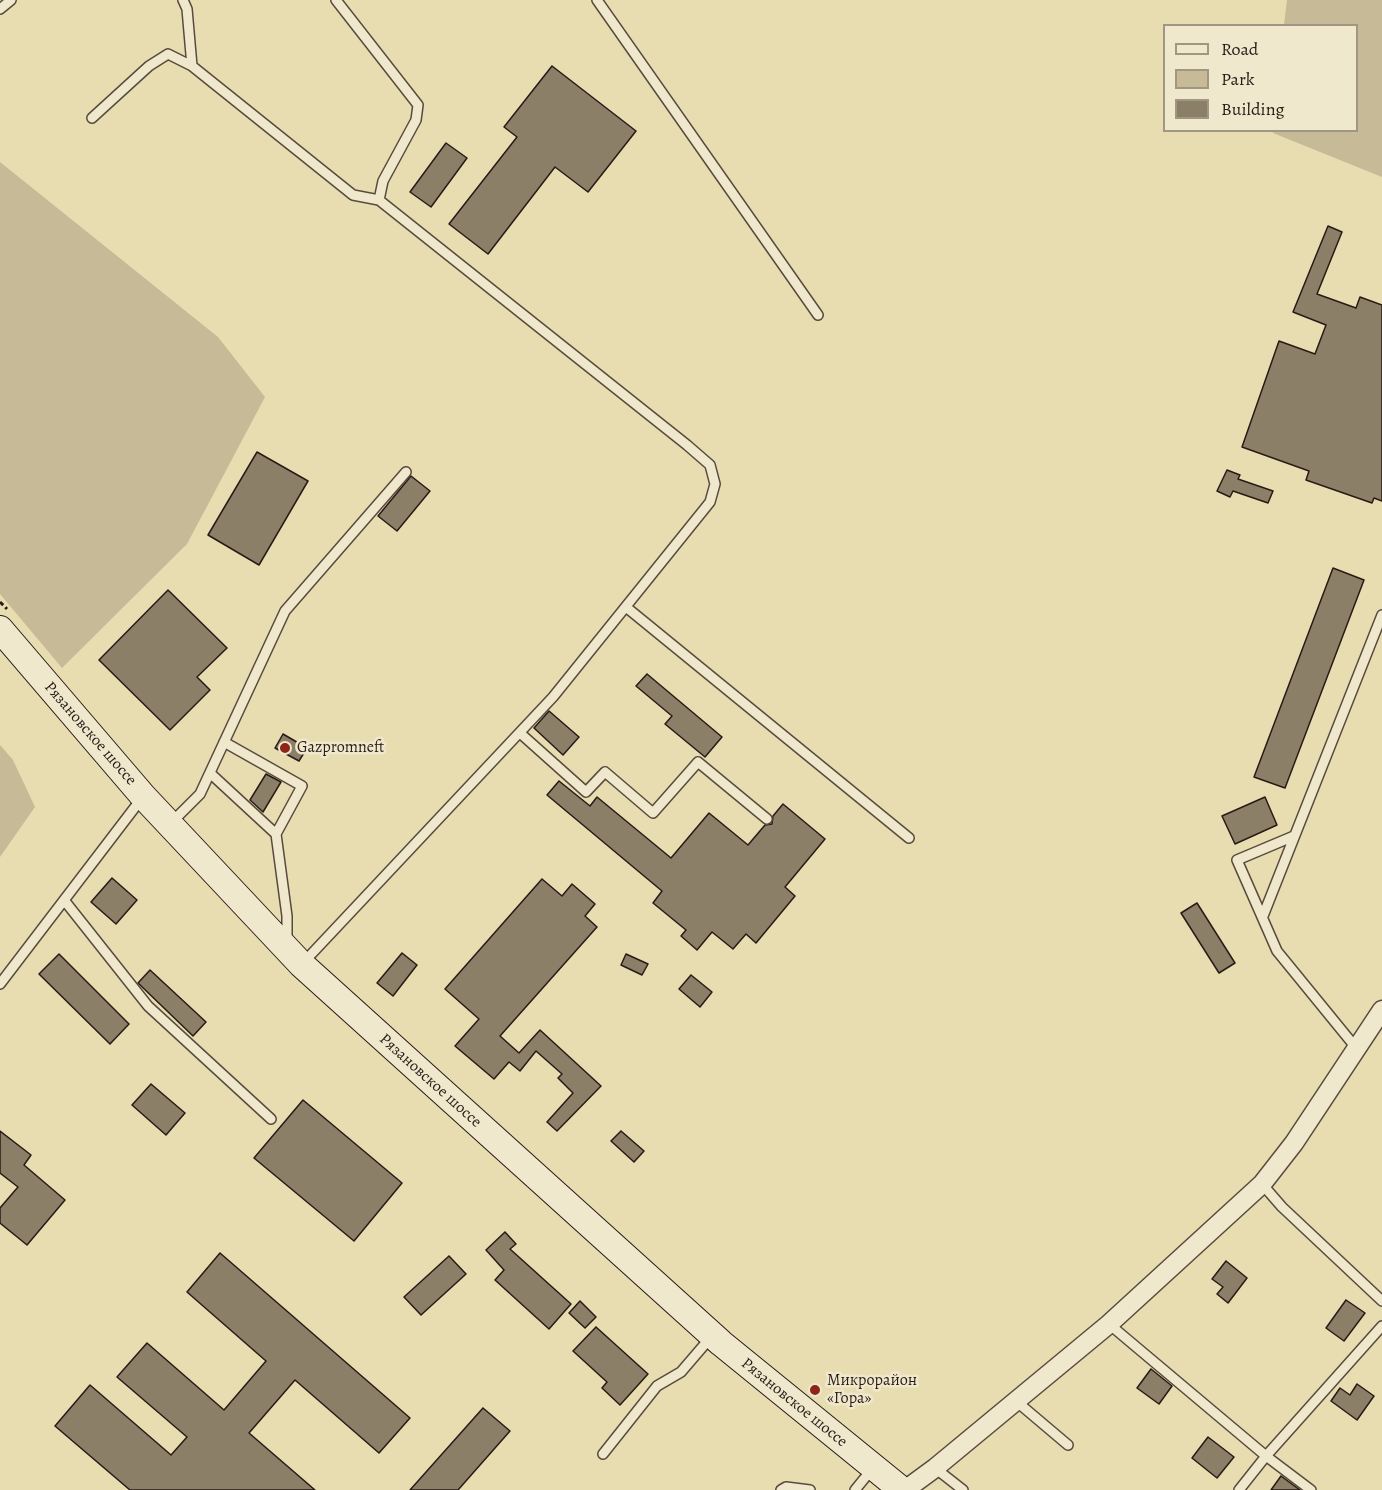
<!DOCTYPE html>
<meta charset="utf-8">
<style>
body{margin:0}
#map{position:relative;width:1382px;height:1490px;overflow:hidden;background:#e8dcb1;font-family:Alegreya,serif}
canvas{display:block}
.legend{position:absolute;left:1163px;top:24px;width:195px;height:108px;box-sizing:border-box;background:#f0e8cc;border:2px solid #a09684;margin:0;padding:8px 10px;list-style:none;font-size:18px;color:#281b17}
.legend li{display:flex;align-items:center;gap:12px;height:30px}
.legend b{width:30px;border:2px solid #a09684}
</style>
<div id="map">
<canvas width="1382" height="1490"></canvas>
<ul class="legend">
<li><b style="height:8px;background:#f0e8cc"></b>Road</li>
<li><b style="height:16px;background:#c7bb97"></b>Park</li>
<li><b style="height:16px;background:#8c7f67"></b>Building</li>
</ul>
</div>
<script>
const ctx = document.querySelector('canvas').getContext('2d');
ctx.lineJoin = 'round';
function paint(path, color) { ctx.fillStyle = color; ctx.fill(path, 'evenodd'); }
const toPath = rows => new Path2D(rows.map(r => 'M' + r).join(''));
function trace(path, color, width, dash) { ctx.strokeStyle = color; ctx.lineWidth = width; ctx.lineCap = dash ? 'butt' : 'round'; ctx.setLineDash(dash || []); ctx.stroke(path); }
function drawText(font, color, halo, rows, align = 'center') {
  ctx.font = font + ' Alegreya,serif'; ctx.lineWidth = 5; ctx.setLineDash([]); ctx.textBaseline = 'middle'; ctx.strokeStyle = halo; ctx.fillStyle = color; for (const [text, x, y, turn = 0] of rows) {
    ctx.save(); ctx.translate(x, y); ctx.rotate((+turn || 0) * Math.PI / 180); ctx.textAlign = isNaN(turn) ? turn : align; if (halo) ctx.strokeText(text, 0, 0); ctx.fillText(text, 0, 0); ctx.restore();
  }
}
paint(toPath([
 [1287,0,1382,0,1382,177,1273,133,1273,130,1356,130,1356,26,1284,25],
 [0,162,218,337,265,397,187,544,62,668,0,594],
 [0,745,13,760,35,807,0,857]
]), '#c7bb97');
const building = toPath([
 [552,66,636,131,588,192,555,167,488,254,449,224,517,137,504,127,552,66],
 [446,143,467,158,431,207,410,192,446,143],
 [1328,226,1342,232,1317,294,1356,308,1360,297,1382,305,1382,501,1374,498,1372,503,1306,480,1309,471,1242,447,1279,341,1315,354,1326,325,1293,312,1328,226],
 [257,452,308,481,259,565,208,535,257,452],
 [1227,470,1240,475,1238,479,1273,491,1268,503,1233,491,1230,497,1217,491,1227,470],
 [411,476,430,491,397,531,378,516,411,476],
 [1333,568,1364,580,1285,788,1254,777,1333,568],
 [168,590,227,648,197,677,210,690,170,730,99,660,168,590],
 [647,674,722,737,705,757,665,724,672,716,636,686,647,674],
 [549,711,579,737,563,755,534,728,549,711],
 [283,734,307,748,299,761,275,748,283,734],
 [266,774,281,782,263,812,250,800,266,774],
 [559,781,590,806,597,797,671,858,709,813,748,845,765,825,772,824,773,816,783,804,825,839,785,887,795,896,756,943,746,934,733,949,712,932,697,950,681,936,686,930,653,903,662,891,547,795,559,781],
 [1265,797,1277,825,1235,844,1222,816,1265,797],
 [112,878,137,900,116,924,91,902,112,878],
 [542,879,562,896,572,884,595,904,585,916,597,927,500,1036,519,1053,540,1030,601,1086,557,1131,547,1122,573,1093,558,1078,562,1074,536,1051,520,1071,509,1062,494,1079,455,1046,479,1019,445,989,542,879],
 [1197,903,1235,963,1219,973,1181,913,1197,903],
 [402,953,417,965,393,996,377,983,402,953],
 [59,954,129,1024,110,1044,39,974,59,954],
 [626,954,648,964,642,975,621,965,626,954],
 [150,970,206,1022,193,1036,138,983,150,970],
 [691,975,712,992,700,1007,679,989,691,975],
 [151,1084,185,1113,166,1135,132,1105,151,1084],
 [303,1100,402,1183,354,1241,254,1158,303,1100],
 [0,1131,31,1155,24,1165,65,1200,27,1245,0,1223,0,1208,18,1187,0,1173,0,1131],
 [621,1131,644,1151,634,1162,611,1141,621,1131],
 [505,1232,516,1244,510,1249,571,1304,549,1329,495,1280,504,1270,486,1250,505,1232],
 [220,1253,410,1418,379,1453,295,1380,249,1433,315,1490,130,1490,55,1426,90,1385,171,1455,187,1437,117,1377,147,1343,224,1410,266,1361,187,1292,220,1253],
 [449,1256,466,1274,421,1315,404,1297,449,1256],
 [1226,1261,1247,1278,1228,1303,1217,1294,1223,1287,1212,1279,1226,1261],
 [1346,1300,1365,1313,1344,1341,1326,1328,1346,1300],
 [580,1301,596,1317,585,1328,569,1313,580,1301],
 [596,1327,648,1374,620,1405,602,1388,607,1382,573,1351,596,1327],
 [1151,1369,1172,1386,1159,1404,1137,1388,1151,1369],
 [1357,1384,1374,1396,1357,1420,1331,1401,1340,1388,1350,1395,1357,1384],
 [483,1408,510,1431,458,1490,410,1490,483,1408],
 [1208,1437,1234,1457,1217,1478,1192,1458,1208,1437],
 [1281,1476,1300,1490,1271,1490,1281,1476]
]);
paint(building, '#8c7f67');
trace(building, '#281b17', 1.5);
const lane = toPath([
 [183,0,187,9,192,66],
 [597,0,818,315],
 [0,9,11,0],
 [92,118,149,66,168,54,192,66,353,195,379,200],
 [626,607,909,838],
 [520,733,586,792,605,772,653,813,698,762,767,819],
 [224,742,302,786,276,834,287,916,287,941],
 [210,773,276,834],
 [171,823,200,794,285,611,406,472],
 [1294,836,1237,860,1277,951,1357,1049],
 [64,900,148,1006,271,1119],
 [1263,916,1382,615],
 [303,963,553,697,710,502,715,484,710,465,687,445,379,200,383,181,416,120,418,105,336,0],
 [0,984,142,798],
 [1262,1184,1282,1207,1382,1301],
 [1109,1324,1266,1456,1311,1490],
 [1016,1401,1068,1445],
 [603,1454,657,1386,681,1372,711,1337],
 [935,1468,963,1490],
 [781,1490,786,1487,810,1490],
 [855,1490,872,1469],
 [1239,1490,1266,1456,1382,1326]
]);
const street = toPath([
 [905,1490,935,1468,1109,1324,1262,1184,1294,1143,1382,1010]
]);
const secondary = toPath([
 [0,629,143,796,301,964,721,1343,902,1490]
]);
trace(lane, '#584b3e', 12);
trace(street, '#584b3e', 21);
trace(secondary, '#281b17', 28);
trace(toPath([
 [0,602,7,609]
]), '#281b17', 3, [4.5, 3]);
trace(lane, '#f0e8cc', 9);
trace(street, '#f0e8cc', 18);
trace(secondary, '#f0e8cc', 26);
for (const [x, y, r, color] of [
 [285,748,6,"#8f2418"],
 [815,1390,6,"#8f2418"]
]) { const dot = new Path2D(); dot.arc(x, y, r, 0, 2 * Math.PI); ctx.fillStyle = color; ctx.fill(dot); trace(dot, '#f0e8cc', 2); }
drawText('16px', '#281b17', '#f0e8cc', [
 ["Рязановское шоссе",90,734,49],
 ["Рязановское шоссе",430,1081,42],
 ["Рязановское шоссе",794,1403,39]
]);
drawText('16px', '#281b17', '#f0e8cc', [
 ["Gazpromneft",297,748],
 ["Микрорайон",827,1381],
 ["«Гора»",827,1399]
], 'left');
</script>
